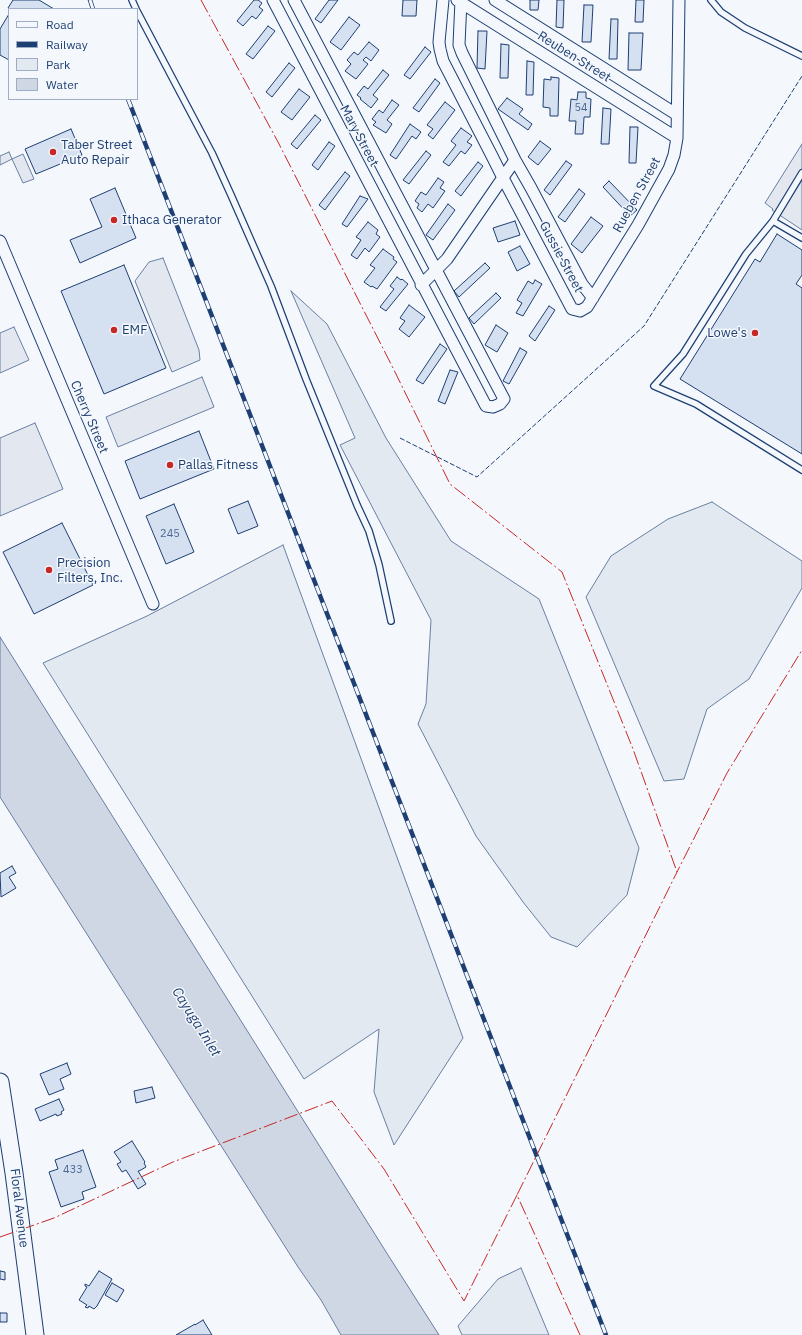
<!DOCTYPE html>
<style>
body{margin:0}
#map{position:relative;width:802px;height:1335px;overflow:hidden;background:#f4f7fb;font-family:"IBM Plex Sans",sans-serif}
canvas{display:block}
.legend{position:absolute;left:8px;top:8px;width:130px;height:92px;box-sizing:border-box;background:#f4f7fb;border:1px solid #9eadc5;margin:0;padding:5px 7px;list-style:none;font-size:12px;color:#1d3f73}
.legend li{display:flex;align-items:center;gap:8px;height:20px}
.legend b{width:20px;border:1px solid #9eadc5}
</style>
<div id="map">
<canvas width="802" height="1335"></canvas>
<ul class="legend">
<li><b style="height:5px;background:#f4f7fb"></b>Road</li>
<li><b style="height:5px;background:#1d3f73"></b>Railway</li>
<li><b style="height:11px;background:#e3e9f0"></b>Park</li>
<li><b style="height:11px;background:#cfd7e4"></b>Water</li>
</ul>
</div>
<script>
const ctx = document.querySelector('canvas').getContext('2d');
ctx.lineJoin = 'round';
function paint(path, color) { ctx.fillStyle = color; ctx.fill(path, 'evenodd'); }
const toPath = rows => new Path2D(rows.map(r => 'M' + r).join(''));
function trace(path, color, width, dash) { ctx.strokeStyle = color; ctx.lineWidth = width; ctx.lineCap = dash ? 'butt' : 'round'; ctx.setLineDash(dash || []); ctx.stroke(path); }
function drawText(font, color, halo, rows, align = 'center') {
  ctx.font = font + ' "IBM Plex Sans",sans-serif'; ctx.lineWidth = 3; ctx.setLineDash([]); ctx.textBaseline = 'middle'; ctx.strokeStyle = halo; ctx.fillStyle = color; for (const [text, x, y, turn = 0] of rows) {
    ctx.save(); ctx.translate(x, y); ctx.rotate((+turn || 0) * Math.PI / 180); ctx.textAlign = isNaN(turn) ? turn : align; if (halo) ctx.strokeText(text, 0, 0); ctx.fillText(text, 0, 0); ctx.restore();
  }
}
const green = toPath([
 [291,291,327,324,386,438,451,541,539,599,639,848,627,895,577,947,551,937,523,902,476,836,418,724,426,704,431,620,340,445,355,438,291,291],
 [712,502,802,561,802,588,749,679,707,709,684,779,664,781,586,597,611,556,668,519,712,502],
 [283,545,463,1038,394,1145,374,1092,379,1029,304,1079,43,663,147,616,283,545],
 [521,1268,549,1335,462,1335,458,1326,498,1279,521,1268]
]);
paint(green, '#e3e9f0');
trace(green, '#687fa3', 1);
const parking = toPath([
 [802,144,802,230,772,210,773,209,765,203,802,144],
 [9,152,12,159,23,154,34,179,23,183,12,159,0,165,0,156,9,152],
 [163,258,199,350,200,360,172,372,135,281,149,262,163,258],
 [14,327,29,360,0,373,0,333,14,327],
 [202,377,214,407,118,447,106,417,202,377],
 [35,423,63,489,0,516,0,438,35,423]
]);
paint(parking, '#e3e8f0');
trace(parking, '#687fa3', 1);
const water = toPath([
 [0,637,388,1255,439,1335,341,1335,321,1300,298,1267,0,797,0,637]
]);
paint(water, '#cfd7e4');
trace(water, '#687fa3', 1);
const building = toPath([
 [13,0,39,0,54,9,10,9,8,8,13,0],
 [254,0,258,0,262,3,259,7,263,10,256,19,252,16,243,26,237,21,254,0],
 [329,0,338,0,321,23,315,19,329,0],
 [403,0,417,0,416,16,402,16,403,0],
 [530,0,539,0,538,10,530,10,530,0],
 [557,0,564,0,563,28,556,27,557,0],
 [636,0,644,0,643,22,635,22,636,0],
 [584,5,593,5,591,42,582,42,584,5],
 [9,14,9,60,0,55,0,29,9,14],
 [349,17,360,25,341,50,330,42,349,17],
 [611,19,618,19,617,59,609,59,611,19],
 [268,26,275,31,253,59,246,54,268,26],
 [478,31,487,31,485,69,477,68,478,31],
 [629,33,643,33,641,70,628,70,629,33],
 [369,42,379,50,371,61,366,57,363,60,368,64,356,79,345,71,351,64,347,60,354,52,358,55,369,42],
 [501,44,509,45,508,78,500,78,501,44],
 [425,47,431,52,410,79,404,75,425,47],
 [527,61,534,62,533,95,526,95,527,61],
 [289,63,295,68,272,97,266,92,289,63],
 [383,70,389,75,373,95,378,99,371,108,360,99,361,98,357,95,364,86,368,89,383,70],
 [551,77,559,78,558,116,550,116,550,108,543,107,544,79,551,80,551,77],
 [435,79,440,83,419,112,413,108,435,79],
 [299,89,310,97,292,120,281,112,299,89],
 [578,92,586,92,586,98,591,99,590,117,584,117,583,134,575,134,576,121,569,121,571,99,577,100,578,92],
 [507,98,523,109,519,114,532,124,528,130,498,109,507,98],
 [392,100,399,105,387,120,392,124,386,133,373,125,376,122,372,119,379,110,383,113,392,100],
 [445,102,455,110,433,139,428,135,433,129,427,125,445,102],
 [603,108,611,109,609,144,601,144,603,108],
 [315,115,321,120,297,149,291,144,315,115],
 [410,124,421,132,416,139,412,136,396,159,390,155,410,124],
 [630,127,638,127,636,163,629,163,630,127],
 [461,128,472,136,467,142,472,145,465,154,461,151,449,166,443,162,456,145,451,141,461,128],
 [71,129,82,155,36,174,25,149,71,129],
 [540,141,551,149,538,165,528,157,540,141],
 [329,142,335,146,318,170,312,165,329,142],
 [426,151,431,155,409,184,403,180,426,151],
 [566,161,572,165,550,195,544,190,566,161],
 [478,162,483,166,461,196,455,191,478,162],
 [345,172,350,176,325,210,319,205,345,172],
 [438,178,444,182,440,188,445,191,433,208,428,204,422,212,417,208,419,204,415,201,421,192,426,195,438,178],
 [609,181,637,210,630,216,603,187,609,181],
 [115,188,136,238,80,263,70,240,102,227,90,199,115,188],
 [579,189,585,194,565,222,558,217,579,189],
 [360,196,368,199,347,227,342,224,360,196],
 [448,204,455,210,433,240,426,235,448,204],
 [591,217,603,226,582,253,571,244,591,217],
 [515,221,520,235,498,242,493,228,515,221],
 [368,222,378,230,376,234,380,237,369,252,365,248,357,259,351,255,361,240,356,237,368,222],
 [777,234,802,250,802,275,796,284,802,288,802,454,680,379,755,259,760,262,777,234],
 [520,246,530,264,517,271,508,252,520,246],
 [383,249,394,257,393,259,397,262,377,289,372,286,371,287,364,282,375,268,370,265,383,249],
 [485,263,490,268,459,297,454,291,485,263],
 [124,265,166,368,104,394,61,291,124,265],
 [397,277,401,280,402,279,408,284,386,311,380,307,394,289,390,286,397,277],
 [535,280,542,284,523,316,516,313,522,303,517,300,528,281,533,284,535,280],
 [496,293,501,298,474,324,469,318,496,293],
 [409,305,425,317,409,337,399,329,405,321,400,318,409,305],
 [549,306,555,310,535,341,529,336,549,306],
 [496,325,508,333,497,352,485,345,496,325],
 [440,344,447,349,423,384,416,380,440,344],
 [520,348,527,352,509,384,503,381,520,348],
 [450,370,458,372,445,404,438,401,450,370],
 [199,431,214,469,140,499,125,461,199,431],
 [248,501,258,526,238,534,228,509,248,501],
 [174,504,194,552,166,564,146,516,174,504],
 [62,523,93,585,34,614,3,552,62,523],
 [12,866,16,873,9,877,16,888,1,897,0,873,12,866],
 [67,1063,71,1074,60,1079,64,1089,49,1095,40,1074,67,1063],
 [152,1087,155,1098,136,1103,134,1091,152,1087],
 [59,1099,64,1110,61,1112,62,1114,57,1116,56,1114,40,1121,35,1109,59,1099],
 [132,1141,145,1162,144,1163,146,1167,139,1171,138,1171,146,1184,138,1189,126,1170,122,1172,117,1164,121,1162,114,1152,132,1141],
 [83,1150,96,1187,82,1192,84,1199,61,1207,49,1172,58,1169,55,1160,83,1150],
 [0,1271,5,1272,5,1280,0,1279,0,1271],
 [99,1271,112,1279,97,1306,94,1309,89,1306,88,1308,85,1307,87,1305,79,1300,87,1287,85,1286,85,1284,89,1286,99,1271],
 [112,1283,124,1290,117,1302,105,1295,112,1283],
 [0,1313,7,1313,7,1322,0,1322,0,1313],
 [203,1320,212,1335,176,1335,195,1324,195,1325,203,1320]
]);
paint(building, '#d5e0f0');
trace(building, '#1d3f73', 1);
const lane = toPath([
 [132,0,136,9],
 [711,0,721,12,745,28,802,56],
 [137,11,212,153,231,195,271,286,306,379,357,505,369,531,379,565,391,621],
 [802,173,773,221,802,238],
 [773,221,746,254,683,354,654,386,696,404,802,470]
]);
const street = toPath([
 [273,0,486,406,493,407,500,404,504,399,294,0],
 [443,0,439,42,440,49,443,61,492,156,503,178,572,309,580,311,587,307,638,225,669,169,674,155,677,138,679,0],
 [457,0,677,138],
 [461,0,459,45,462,53,515,160,531,188,582,284,593,298],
 [495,0,676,114],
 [0,241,153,604],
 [421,285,447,259,515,160]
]);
const primary = toPath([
 [0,1082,14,1173,35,1335]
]);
trace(lane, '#1d3f73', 8);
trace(street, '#1d3f73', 13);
trace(primary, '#1d3f73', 19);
trace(lane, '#f4f7fb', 5.5);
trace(street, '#f4f7fb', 11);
trace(primary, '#f4f7fb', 17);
const rail = toPath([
 [90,0,93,9],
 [128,99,606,1335]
]);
trace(rail, '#1d3f73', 4.5);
trace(rail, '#f4f7fb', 3, [9]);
trace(toPath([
 [400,438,477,477,644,326,802,76]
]), '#1d3f73', 1, [5, 2]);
trace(toPath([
 [201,0,278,142,394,370,450,484,562,572,633,749,677,872],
 [0,1237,54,1218,173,1162,332,1101,384,1169,464,1301,517,1195],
 [580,1335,517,1195,677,872,727,773,802,650]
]), '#c62828', 1, [14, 3, 2, 3]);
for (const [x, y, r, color] of [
 [53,152,4,"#c62828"],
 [114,220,4,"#c62828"],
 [114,330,4,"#c62828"],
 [755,333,4,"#c62828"],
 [170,465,4,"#c62828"],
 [49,570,4,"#c62828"]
]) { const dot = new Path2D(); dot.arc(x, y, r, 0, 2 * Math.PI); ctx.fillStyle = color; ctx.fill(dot); trace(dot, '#f4f7fb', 1.5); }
drawText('11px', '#4b6792', null, [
 ["54",581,108],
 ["245",170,534],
 ["433",73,1170]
]);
drawText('13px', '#1d3f73', '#f4f7fb', [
 ["Reuben Street",574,57,32],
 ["Mary Street",359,136,62],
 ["Rueben Street",637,195,-61],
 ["Gussie Street",561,257,62],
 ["Cherry Street",89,417,67],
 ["Floral Avenue",19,1208,83]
]);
drawText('13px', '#1d3f73', '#f4f7fb', [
 ["Taber Street",61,145],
 ["Auto Repair",61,160],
 ["Ithaca Generator",122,220],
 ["EMF",122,330],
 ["Lowe's",747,333,"right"],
 ["Pallas Fitness",178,465],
 ["Precision",57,563],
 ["Filters, Inc.",57,578]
], 'left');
drawText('italic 14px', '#1d3f73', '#f4f7fb', [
 ["Cayuga Inlet",196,1022,58]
]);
</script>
